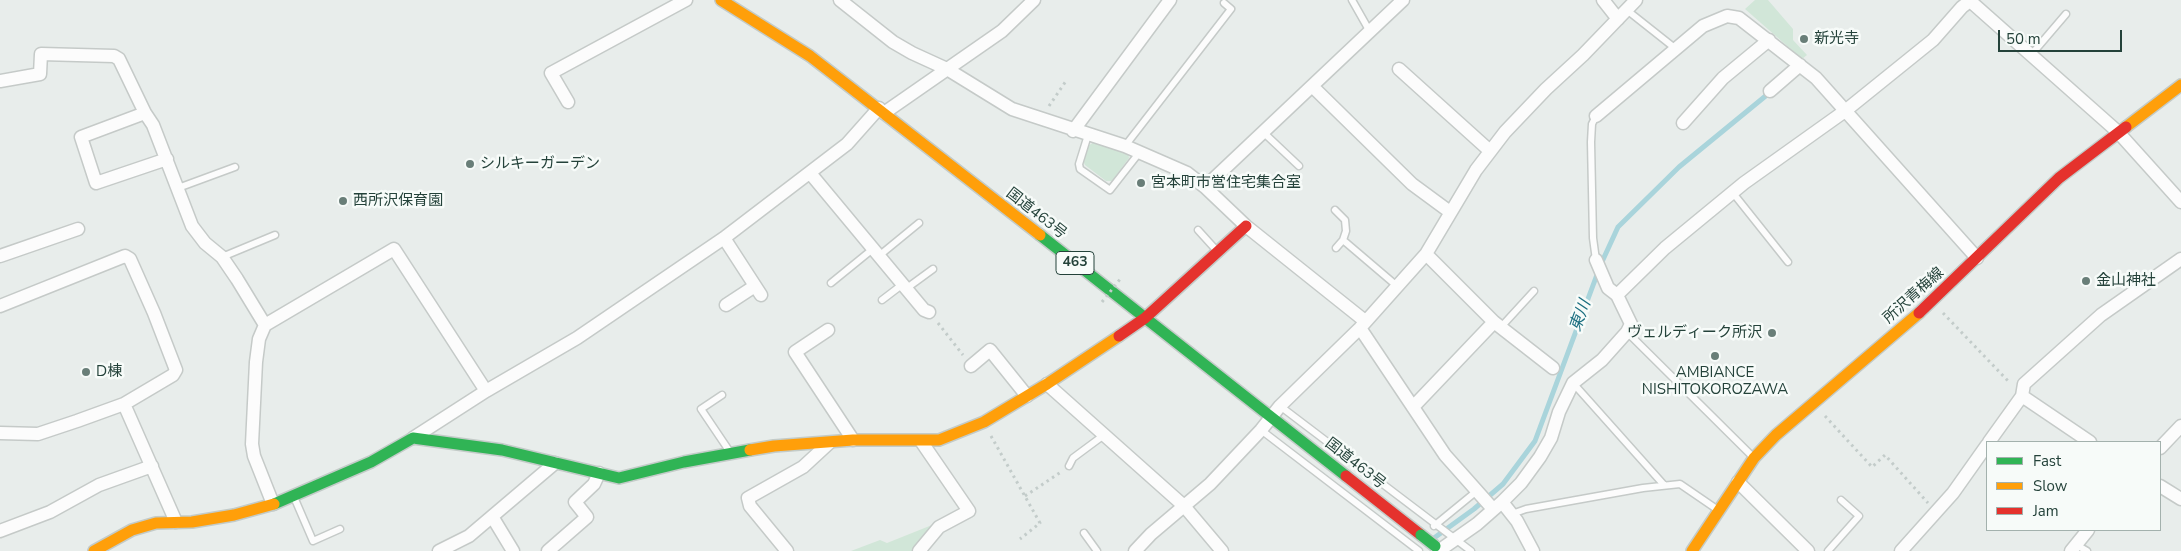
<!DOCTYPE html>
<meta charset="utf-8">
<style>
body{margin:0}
#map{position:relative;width:2181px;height:551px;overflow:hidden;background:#e8edeb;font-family:"Nunito Sans",sans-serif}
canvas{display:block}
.legend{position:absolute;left:1986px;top:441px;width:175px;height:90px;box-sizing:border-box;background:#f7fbf9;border:1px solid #a3b1ad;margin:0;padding:6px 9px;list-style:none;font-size:15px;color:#24423a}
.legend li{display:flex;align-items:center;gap:10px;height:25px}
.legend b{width:25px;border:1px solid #a3b1ad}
.scale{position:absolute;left:1998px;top:30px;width:124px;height:22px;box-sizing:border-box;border:2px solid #24423a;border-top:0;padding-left:6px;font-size:15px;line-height:18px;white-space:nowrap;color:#24423a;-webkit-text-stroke:4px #f7fbf9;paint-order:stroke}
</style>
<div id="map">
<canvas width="2181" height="551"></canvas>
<ul class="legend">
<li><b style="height:6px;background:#30b455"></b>Fast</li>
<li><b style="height:6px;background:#ff9f0a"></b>Slow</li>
<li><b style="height:6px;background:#e5322d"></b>Jam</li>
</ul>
<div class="scale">50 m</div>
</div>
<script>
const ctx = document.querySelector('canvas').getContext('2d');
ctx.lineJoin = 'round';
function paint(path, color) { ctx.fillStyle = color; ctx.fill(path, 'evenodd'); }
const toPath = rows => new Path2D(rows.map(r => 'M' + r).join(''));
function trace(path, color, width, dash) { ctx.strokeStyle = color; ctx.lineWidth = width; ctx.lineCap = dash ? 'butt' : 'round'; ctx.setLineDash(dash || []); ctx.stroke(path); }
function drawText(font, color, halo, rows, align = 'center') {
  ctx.font = font + ' "Nunito Sans","Noto Sans JP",sans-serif'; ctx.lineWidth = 5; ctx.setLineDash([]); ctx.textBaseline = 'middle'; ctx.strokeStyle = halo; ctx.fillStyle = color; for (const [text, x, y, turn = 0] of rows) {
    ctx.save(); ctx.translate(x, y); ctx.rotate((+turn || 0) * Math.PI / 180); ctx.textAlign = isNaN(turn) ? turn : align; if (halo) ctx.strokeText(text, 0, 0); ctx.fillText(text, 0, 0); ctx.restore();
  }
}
paint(toPath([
 [1755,0,1768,0,1793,29,1793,40,1807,55,1802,59,1745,9],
 [1094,142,1128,153,1129,158,1112,181,1106,181,1085,165,1083,161,1088,146],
 [932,525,912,551,851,551,880,540,887,543]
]), '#d1e6d8');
trace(toPath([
 [1601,264,1618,227,1679,167,1768,94],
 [1434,538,1474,509,1503,484,1535,441,1598,272]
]), '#a9d4db', 5);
const lane = toPath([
 [1352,0,1369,30],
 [1628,11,1676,49],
 [2031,55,2066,14],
 [1263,132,1299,166],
 [1088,135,1079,164,1080,169,1110,190,1139,153],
 [1125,146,1231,9,1224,3],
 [178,188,235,167],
 [1733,193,1788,262],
 [1335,210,1345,220,1346,231,1343,240,1397,286],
 [1198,230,1217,251],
 [1336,248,1343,240],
 [880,255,919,223],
 [222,257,275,235],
 [1596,260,1593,238,1591,142,1592,124,1596,116],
 [831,283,874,248],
 [907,288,933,269],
 [882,300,903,284],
 [1501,327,1534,291],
 [1627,332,1752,456],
 [1573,383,1664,485],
 [722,395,701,409,730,452],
 [1280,406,1471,551],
 [1261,430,1419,551],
 [1069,466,1073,458,1104,435],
 [294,497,313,541,340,529],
 [1512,514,1526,509,1643,488,1680,484,1718,510],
 [1434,526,1478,490],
 [1084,533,1097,551],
 [2075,544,2087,551],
 [1828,551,1859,516,1841,500]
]);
const street = toPath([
 [840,0,893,42,912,53,947,69,1012,109,1125,146,1187,173,1205,187,1246,226,1365,321],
 [1603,0,1618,19],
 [1969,0,2118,132,2181,202],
 [1399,69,1490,151],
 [0,81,40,74,41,54,114,56,119,59,145,113,153,125,192,226,205,243,222,257,237,279,265,325,259,339,256,362,252,444,254,456,273,504],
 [1313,87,1412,184,1450,212],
 [1770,91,1800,65],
 [568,102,551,73,686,0],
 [145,113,81,137,96,183,167,159],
 [884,113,1002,31,1034,0],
 [1596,116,1703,26,1727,16,1739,18,1816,78,1977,258],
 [1683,123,1723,78,1769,40],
 [1073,131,1170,0],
 [810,173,924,310,929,312],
 [1205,187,1403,0],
 [724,238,761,295],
 [1426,254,1494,322,1553,368],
 [0,256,78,229],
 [1596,260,1608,288,1617,295],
 [726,305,755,286],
 [0,306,125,256,130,259,154,313,176,370,173,375,124,404,77,421,38,434,0,433],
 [265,325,394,249,486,391],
 [1360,328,1445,455,1493,509],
 [828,330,795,352,853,440],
 [971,366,990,350,1027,396],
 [1047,384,1184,506,1222,551],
 [2022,396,2090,442],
 [124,404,176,522],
 [1413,407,1494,322],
 [413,438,486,391,577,338,724,238,847,144,879,108],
 [1989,442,2022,396,2024,384,2101,315,2181,259],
 [2160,448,2181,426],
 [1738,482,1808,551],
 [2160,486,2181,499],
 [1502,502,1517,521,1533,551],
 [493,518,513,551],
 [0,531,50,512,99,485,152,466],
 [1440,550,1477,524,1502,502,1521,483,1540,457,1551,438,1559,412,1573,383,1602,360,1627,332,1631,324,1617,295,1665,248,1744,183,1845,111,1933,40,1962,7,1970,1],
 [439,551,469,536,555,463],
 [548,551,587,517,575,502,594,484,599,473],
 [787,551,750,506,748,498,803,467,829,443],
 [919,551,939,527,969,511,921,441],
 [1135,551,1151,534,1210,484,1261,430,1280,406,1360,328,1426,254,1476,170,1505,132,1546,89,1583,55,1636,0],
 [1901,551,1953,493,1987,445],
 [2071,551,2088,530]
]);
const fast = toPath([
 [1040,235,1346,476],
 [274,504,371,462,413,438,502,450,619,478,684,462,750,450]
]);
const slow = toPath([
 [721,0,810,56,1040,235],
 [2126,127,2181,85],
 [750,450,774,446,853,440,939,440,984,422,1047,384,1119,336],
 [94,551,132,530,156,523,192,522,234,515,274,504],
 [1692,551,1754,458,1776,435,1919,313]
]);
const jam = toPath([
 [1919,313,2059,178,2126,127],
 [1119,336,1145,318,1246,226],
 [1346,476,1421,535]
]);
trace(lane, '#c5cac8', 9);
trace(street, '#c5cac8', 15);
trace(fast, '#c3cbc8', 14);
trace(slow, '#c3cbc8', 14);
trace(jam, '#c3cbc8', 14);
trace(toPath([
 [1049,106,1066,81],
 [1943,313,2010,383],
 [938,323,963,355],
 [1825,416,1872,467,1885,455,1928,503],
 [991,436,1040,523,1020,539],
 [1025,496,1061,472]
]), '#c3ccca', 3, [2.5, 4]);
trace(lane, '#fcfcfc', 6);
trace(street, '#fcfcfc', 12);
trace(fast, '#30b455', 11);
trace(slow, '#ff9f0a', 11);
trace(jam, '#e5322d', 11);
const fastBridge = toPath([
 [1421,535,1435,546]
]);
trace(fastBridge, '#c3ccc9', 14, []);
trace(toPath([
 [1102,302,1121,278]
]), '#c3ccca', 3, [2.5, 4]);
trace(fastBridge, '#30b455', 11);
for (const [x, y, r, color] of [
 [1804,39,5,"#697e78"],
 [470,164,5,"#697e78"],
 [1141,183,5,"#697e78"],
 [343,201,5,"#697e78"],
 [2086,281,5,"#697e78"],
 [1772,333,5,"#697e78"],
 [1715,356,5,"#697e78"],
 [86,372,5,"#697e78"]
]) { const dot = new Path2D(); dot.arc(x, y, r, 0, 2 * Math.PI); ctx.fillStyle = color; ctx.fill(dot); trace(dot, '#f7fbf9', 2); }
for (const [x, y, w] of [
 [1075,263,38]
]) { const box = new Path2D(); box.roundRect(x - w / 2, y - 11.5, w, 23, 4); ctx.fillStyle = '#f7fbf9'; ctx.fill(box); trace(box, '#24423a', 1); }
drawText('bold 14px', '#24423a', null, [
 ["463",1075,263]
]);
drawText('15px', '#24423a', '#f7fbf9', [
 ["新光寺",1814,39],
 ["シルキーガーデン",480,164],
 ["宮本町市営住宅集合室",1151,183],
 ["西所沢保育園",353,201],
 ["金山神社",2096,281],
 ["ヴェルディーク所沢",1762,333,"right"],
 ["D棟",96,372],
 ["AMBIANCE",1715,373,"center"],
 ["NISHITOKOROZAWA",1715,390,"center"]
], 'left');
drawText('15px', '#24423a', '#f7fbf9', [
 ["国道463号",1036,214,38],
 ["所沢青梅線",1914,296,-42],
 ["国道463号",1355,464,38]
]);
drawText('italic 16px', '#1c6f80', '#f7fbf9', [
 ["東川",1581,316,-70]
]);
</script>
